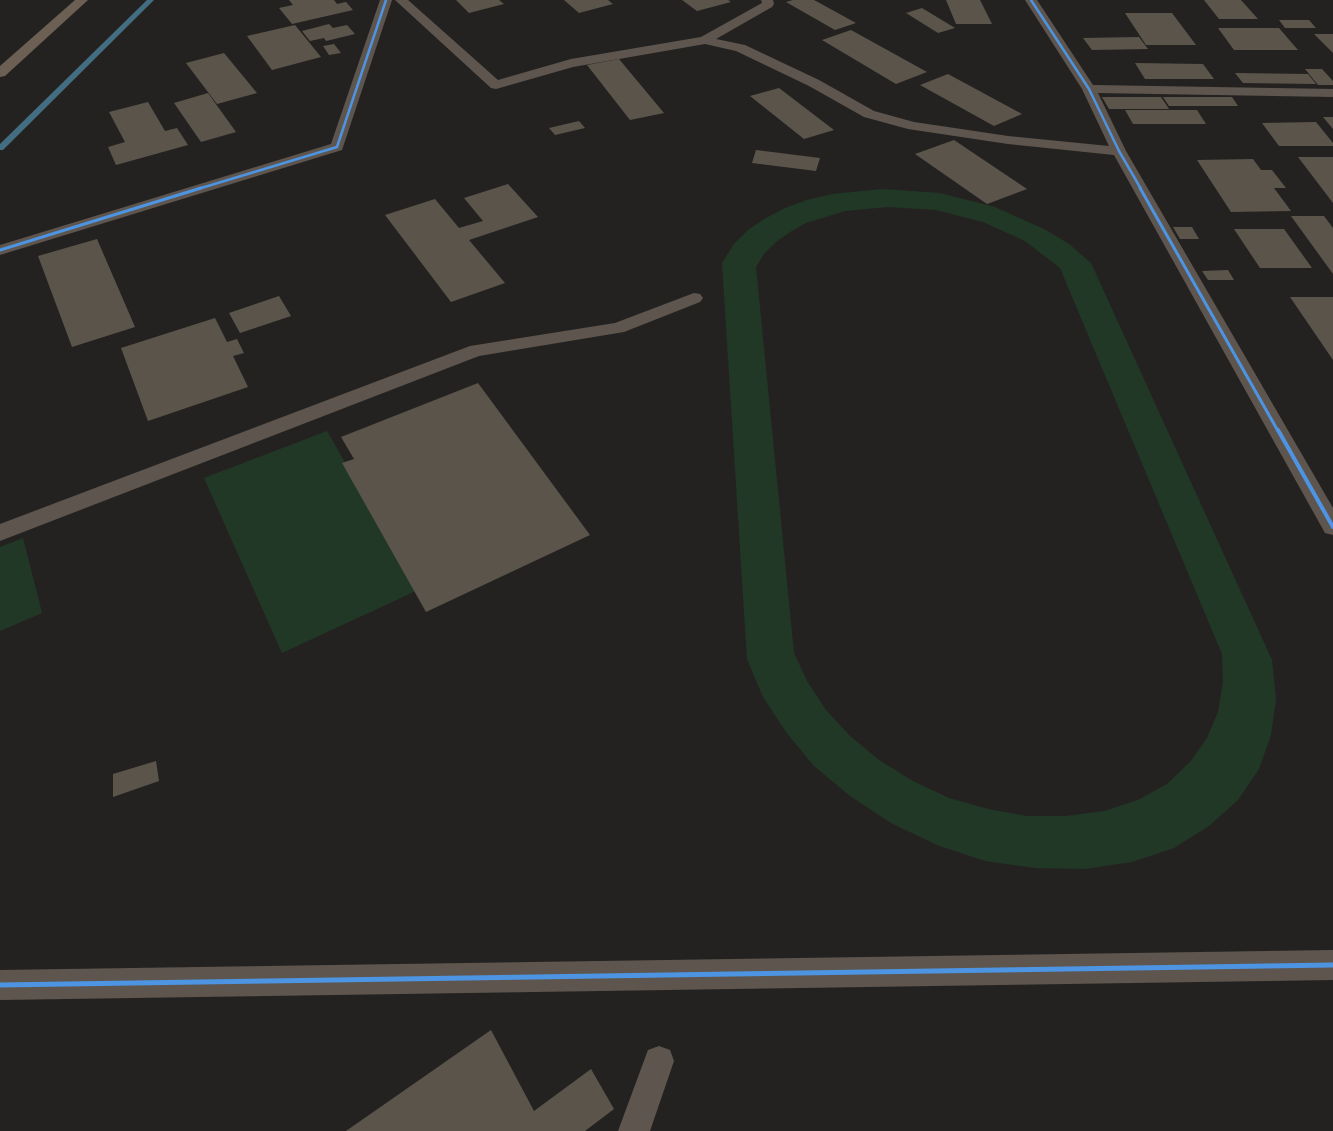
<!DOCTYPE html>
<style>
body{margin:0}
canvas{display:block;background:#242220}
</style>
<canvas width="1333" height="1131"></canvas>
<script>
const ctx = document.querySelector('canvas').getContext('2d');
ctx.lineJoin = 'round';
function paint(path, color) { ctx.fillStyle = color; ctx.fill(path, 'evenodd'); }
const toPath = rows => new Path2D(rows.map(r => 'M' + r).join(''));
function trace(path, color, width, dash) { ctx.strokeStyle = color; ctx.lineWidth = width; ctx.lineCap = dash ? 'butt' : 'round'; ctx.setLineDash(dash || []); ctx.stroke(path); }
paint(toPath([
 [883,189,940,193,995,207,1046,230,1069,244,1091,263,1272,660,1276,699,1271,735,1259,769,1238,800,1209,826,1174,848,1132,862,1085,869,1035,868,985,861,937,845,891,823,850,796,814,766,786,732,763,697,747,659,722,263,734,244,748,230,766,218,785,208,807,200,832,194],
 [888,207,936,210,983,222,1025,241,1060,268,1222,654,1223,683,1218,712,1207,738,1190,762,1167,784,1138,800,1104,811,1066,816,1027,816,988,809,949,798,913,781,879,760,850,736,826,710,807,681,794,653,756,267,764,254,776,242,790,232,806,223,845,211],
 [327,431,418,590,282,653,204,478],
 [23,538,42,613,0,631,0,547]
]), '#203825');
paint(toPath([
 [147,0,154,0,3,150,0,150,0,144,147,0]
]), '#436e82');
paint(toPath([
 [289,0,334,0,337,4,346,2,353,10,292,24,279,8,293,5],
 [456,0,499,0,504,4,469,13],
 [564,0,608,0,613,4,579,13],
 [682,0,728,0,731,2,697,11],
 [793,0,814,0,856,23,835,30,786,2],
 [946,0,980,0,992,24,956,24],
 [1204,0,1241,0,1258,19,1219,19],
 [922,8,955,28,938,33,906,13],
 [1125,13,1172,13,1196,45,1146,45],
 [1279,20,1309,20,1316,28,1285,28],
 [329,24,333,28,347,25,355,34,326,41,324,38,310,41,302,31],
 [295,25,321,57,272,70,247,36],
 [1218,28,1279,28,1298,50,1234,50],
 [851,30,927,72,896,84,822,40],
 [1314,34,1333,34,1333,53],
 [1139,37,1148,49,1092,50,1083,38],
 [334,44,341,53,329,55,323,46],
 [224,53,257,93,217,104,186,63],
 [619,59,664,113,630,120,587,65],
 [1135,63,1203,64,1214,79,1145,79],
 [1305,69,1322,69,1333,81,1333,85,1318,85],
 [1235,73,1308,74,1316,84,1243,83],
 [948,74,1022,114,994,126,920,85],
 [779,88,834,130,804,139,750,96],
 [208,93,236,132,201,142,174,103],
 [1102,97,1161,97,1169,109,1109,109],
 [1163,97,1232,97,1238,106,1169,106],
 [148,102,165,131,177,128,188,145,116,165,108,147,125,142,109,112],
 [1125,110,1197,110,1206,124,1133,124],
 [1323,117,1333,117,1333,129],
 [579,121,585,128,555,135,549,128],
 [1316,122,1333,143,1333,146,1279,146,1262,123],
 [954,140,1027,189,987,204,915,154],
 [756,150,820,158,816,171,752,163],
 [1298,157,1333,157,1333,203],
 [1253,159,1261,170,1272,170,1286,188,1274,188,1291,211,1231,212,1197,160],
 [508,184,538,217,469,240,505,283,451,302,385,215,435,199,459,228,483,221,464,198],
 [1291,216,1324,216,1333,228,1333,274],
 [1173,227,1192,227,1199,239,1180,239],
 [1234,229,1284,229,1312,268,1260,268],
 [97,239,135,327,72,347,38,256],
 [1228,270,1234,280,1208,280,1202,271],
 [279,296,291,316,240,333,229,313],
 [1290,297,1333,297,1333,360],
 [215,318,227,342,237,339,244,353,233,356,248,387,148,421,121,348],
 [478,383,590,535,426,612,342,463,354,459,341,437],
 [156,761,159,781,113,797,113,774],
 [491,1030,534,1111,591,1069,614,1109,585,1131,346,1131]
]), '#5a544b');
paint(toPath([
 [380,0,392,0,342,150,0,255,0,245,331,144,380,0],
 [395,0,408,0,498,80,571,59,701,37,762,3,761,0,773,0,774,4,772,7,716,39,745,45,819,80,874,111,914,122,1008,136,1109,146,1082,89,1025,0,1037,0,1093,85,1333,89,1333,97,1098,93,1126,151,1333,508,1333,535,1325,533,1114,155,1008,144,908,129,864,117,809,86,736,51,705,44,573,67,496,89,491,88,395,0],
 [694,293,700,294,703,298,700,302,624,332,479,356,0,541,0,524,470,346,615,323,694,293],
 [1333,950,1333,980,0,1000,0,970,1333,950],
 [659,1046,670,1050,674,1061,650,1131,618,1131,648,1050,659,1046]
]), '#5e564e');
paint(toPath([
 [75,0,88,0,5,76,0,77,0,66,75,0]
]), '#6b6053');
trace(toPath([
 [1031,0,1089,89,1119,151,1141,189],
 [198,189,337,147,386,0]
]), '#4d94e3', 2.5);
trace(toPath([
 [1140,188,1278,431],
 [0,250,201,188]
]), '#4d94e3', 3);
trace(toPath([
 [1278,430,1333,527]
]), '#4d94e3', 4);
trace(toPath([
 [0,985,1333,965]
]), '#4d94e3', 5);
</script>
